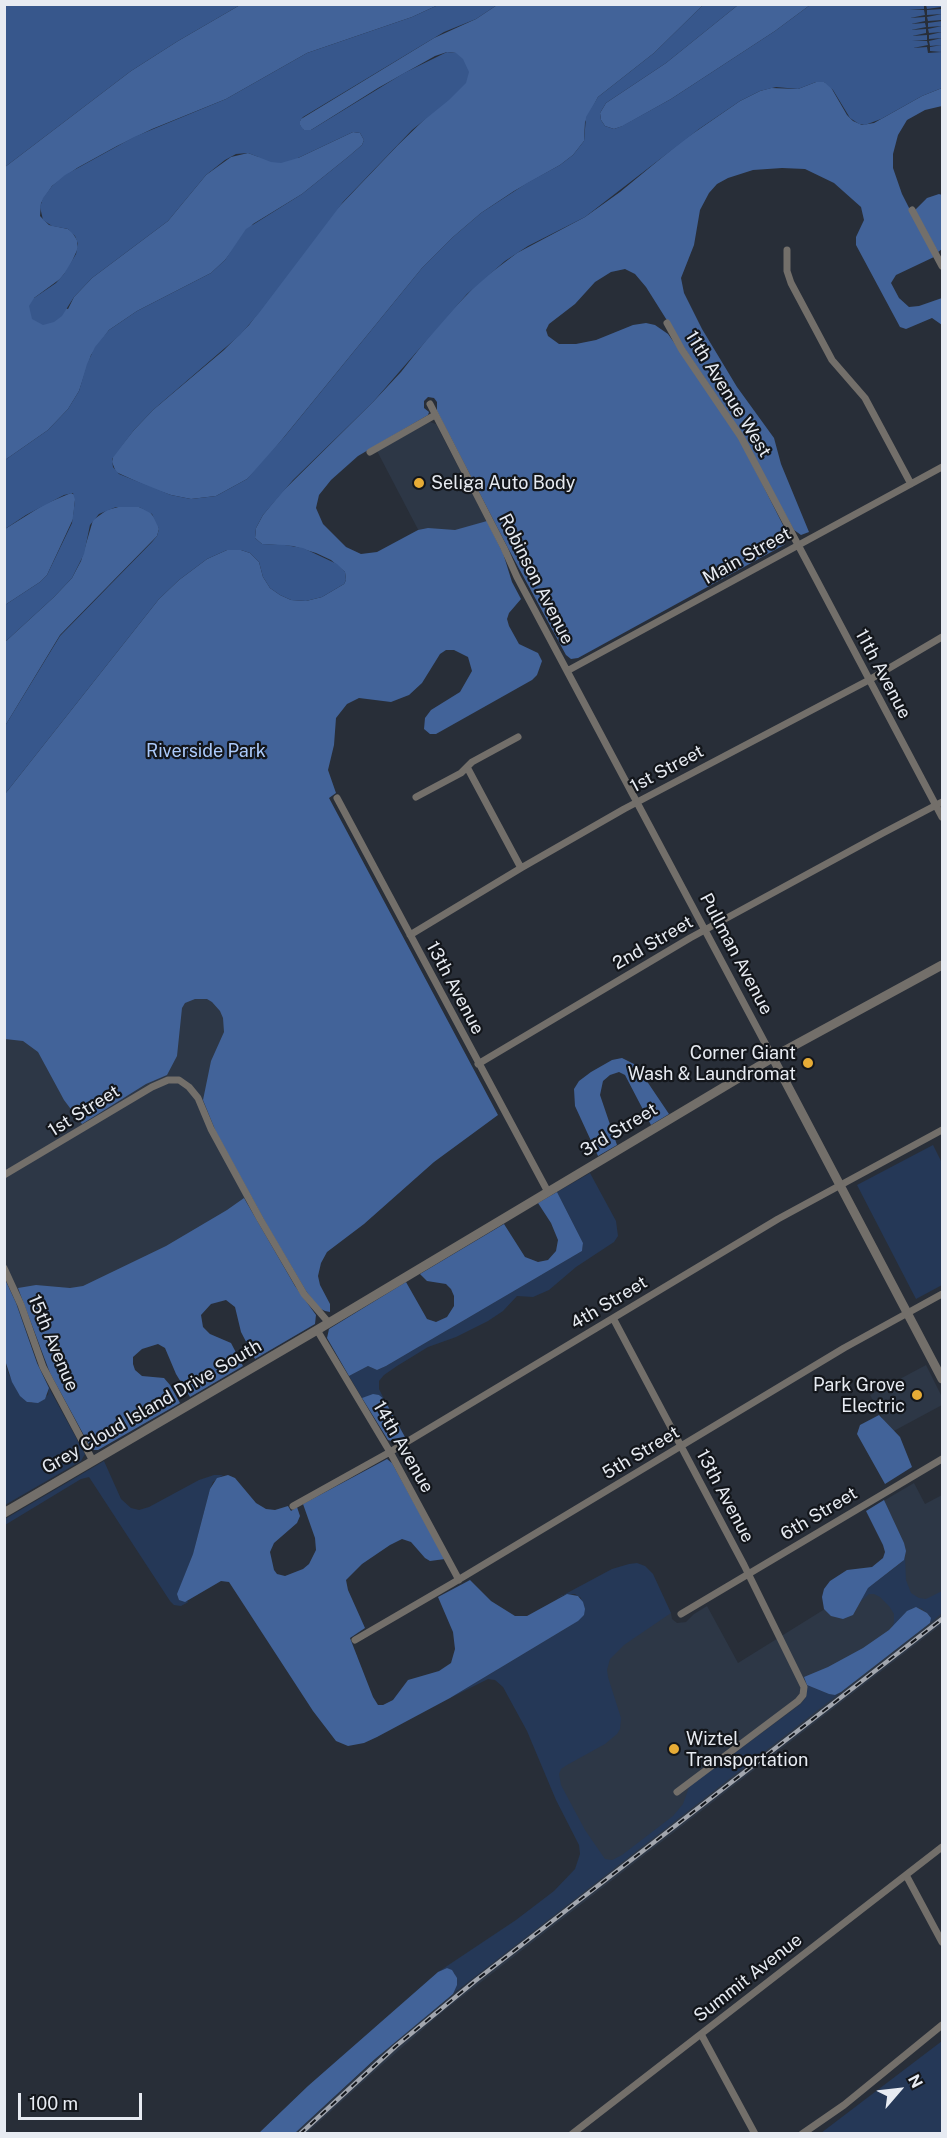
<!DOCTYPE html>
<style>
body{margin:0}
#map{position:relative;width:947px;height:2138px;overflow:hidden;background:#282e38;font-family:"Public Sans",sans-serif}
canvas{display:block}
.frame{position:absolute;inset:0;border:6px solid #e7ebf2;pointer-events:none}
.north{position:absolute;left:869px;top:2060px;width:60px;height:60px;-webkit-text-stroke:4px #13161b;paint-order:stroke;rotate:62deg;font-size:16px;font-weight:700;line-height:24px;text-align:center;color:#e7ebf2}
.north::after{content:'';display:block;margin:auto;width:21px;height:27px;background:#e7ebf2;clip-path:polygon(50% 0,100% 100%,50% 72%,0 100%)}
.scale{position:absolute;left:18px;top:2093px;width:124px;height:27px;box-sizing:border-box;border:3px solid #e7ebf2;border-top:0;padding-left:8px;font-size:18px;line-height:21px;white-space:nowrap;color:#e7ebf2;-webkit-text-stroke:4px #13161b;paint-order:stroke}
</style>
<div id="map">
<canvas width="947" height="2138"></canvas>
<div class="frame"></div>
<div class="north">N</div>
<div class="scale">100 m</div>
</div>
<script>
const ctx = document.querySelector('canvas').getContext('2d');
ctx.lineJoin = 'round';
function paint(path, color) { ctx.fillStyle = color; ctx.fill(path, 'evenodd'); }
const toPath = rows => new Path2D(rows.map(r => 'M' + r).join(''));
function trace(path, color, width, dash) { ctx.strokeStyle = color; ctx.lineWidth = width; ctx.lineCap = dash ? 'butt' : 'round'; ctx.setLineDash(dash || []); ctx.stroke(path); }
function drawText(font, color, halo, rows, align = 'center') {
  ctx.font = font + ' "Public Sans",sans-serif'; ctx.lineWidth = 4.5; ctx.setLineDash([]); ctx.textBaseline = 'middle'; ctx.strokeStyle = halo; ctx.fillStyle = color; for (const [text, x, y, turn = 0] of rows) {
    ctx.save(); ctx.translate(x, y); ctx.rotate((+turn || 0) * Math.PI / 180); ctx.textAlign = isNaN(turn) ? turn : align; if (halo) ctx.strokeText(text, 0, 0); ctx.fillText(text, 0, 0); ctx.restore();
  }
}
paint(toPath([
 [430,422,436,424,491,530,434,560,377,451],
 [343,824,472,1067,26,1330,5,1277,5,1023],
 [926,1365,942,1397,942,1405,890,1433,870,1395],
 [914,1483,925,1504,942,1495,942,1624,445,2010,375,2071,307,2133,294,2134,402,2035,606,1873,494,1663,652,1579,669,1612,671,1613,672,1619,677,1623,686,1622,694,1614,707,1606,738,1663,902,1561,873,1507]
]), '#2d3746');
paint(toPath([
 [933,1145,942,1163,942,1285,916,1299,857,1185],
 [590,1173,616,1221,618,1236,614,1242,576,1267,549,1290,533,1297,517,1296,503,1311,488,1321,456,1337,428,1347,397,1366,384,1375,379,1381,379,1389,384,1399,379,1395,362,1398,349,1376,368,1366,377,1370,386,1366,582,1251,583,1243,557,1192],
 [4,1360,9,1375,27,1402,32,1403,48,1395,49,1388,85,1454,81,1461,5,1505],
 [104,1461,121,1499,131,1508,139,1510,149,1507,199,1480,214,1475,228,1475,223,1475,213,1482,210,1489,193,1554,179,1590,188,1602,192,1600,181,1606,174,1605,170,1601,89,1477,81,1479,5,1525,5,1519],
 [905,1557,906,1580,911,1593,919,1598,926,1599,942,1591,942,1613,928,1625,931,1622,930,1616,927,1613,921,1608,913,1608,904,1614,892,1628,894,1622,894,1614,889,1606,880,1597,874,1594,869,1594,860,1602,868,1588,901,1563],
 [637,1563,645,1566,653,1574,671,1613,624,1645,610,1659,607,1670,608,1677,621,1718,620,1729,617,1734,605,1744,567,1765,561,1769,559,1774,561,1785,585,1830,605,1859,612,1860,622,1855,673,1816,683,1804,689,1787,801,1704,806,1697,807,1685,829,1694,835,1695,841,1692,449,1997,453,1994,455,1974,447,1968,438,1972,516,1920,554,1891,575,1869,580,1854,579,1845,556,1800,527,1731,503,1687,495,1680,488,1679,450,1698,570,1626,584,1615,581,1598,575,1594,562,1595,556,1599,612,1569,629,1564],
 [942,2041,942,2133,821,2133]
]), '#253857');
paint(toPath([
 [240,5,438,5,412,17,307,53,226,99,152,129,117,146,77,168,52,186,41,203,40,216,49,225,68,229,72,232,77,240,78,248,69,268,60,279,34,298,68,309,74,297,92,278,168,221,206,175,231,157,248,153,259,157,298,158,353,132,360,133,364,140,362,145,348,157,302,194,253,224,225,260,211,273,137,311,109,330,91,355,79,391,68,409,48,430,5,460,5,167,131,71,178,41],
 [497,5,703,5,654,53,598,97,585,122,584,141,573,155,560,165,514,191,481,213,453,237,422,268,262,464,247,479,216,496,191,499,171,495,151,488,116,472,112,462,113,456,134,430,153,410,224,350,249,325,334,212,398,145,428,116,456,53,447,52,435,56,378,88,311,130,306,131,302,129,299,123,301,119,434,38,476,19],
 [738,5,810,5,775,31,671,99,623,126,614,129,605,126,601,120,600,113,606,103,666,63],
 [816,82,824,82,829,84,847,115,853,121,862,125,874,123,922,96,942,88,942,106,925,110,907,120,898,135,893,154,893,168,902,194,934,257,896,275,891,283,899,298,909,307,919,306,942,298,942,325,932,318,906,329,900,327,856,245,856,237,864,220,861,207,834,183,805,169,782,168,753,170,728,178,717,184,709,193,700,210,694,245,681,278,684,293,702,329,737,387,774,438,781,464,809,532,801,535,794,530,729,414,685,349,646,287,635,274,625,269,611,272,595,282,575,304,549,324,546,330,548,336,559,344,576,344,596,340,633,325,646,323,655,325,668,334,720,407,738,436,787,533,788,539,784,545,578,658,571,659,566,655,509,550,437,411,437,402,434,398,428,397,424,401,424,408,429,412,428,415,358,456,331,480,319,495,316,508,323,524,346,547,361,554,377,552,418,530,428,528,455,530,487,521,503,553,512,582,521,599,509,613,507,619,509,626,519,644,538,653,542,661,537,675,532,680,436,734,430,734,424,729,425,718,431,710,460,692,472,671,468,657,454,650,446,650,440,654,422,683,409,695,391,702,359,698,347,704,336,718,334,745,328,770,336,793,329,798,498,1115,434,1162,364,1224,327,1252,321,1263,318,1276,320,1285,330,1304,330,1312,325,1311,319,1308,306,1291,268,1227,216,1132,203,1100,211,1061,224,1032,223,1018,220,1011,212,1002,207,999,195,999,185,1003,182,1008,177,1056,167,1075,146,1084,82,1124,64,1100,38,1052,23,1041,5,1039,5,794,159,599,179,580,207,559,227,550,241,550,250,553,259,562,263,577,270,588,280,595,291,600,306,601,322,597,344,584,346,580,345,572,331,560,316,553,293,546,262,544,255,538,256,528,263,515,281,493,373,402,401,372,439,324,480,281,517,253,585,217,620,192,682,141,740,101,760,91,771,88,798,89],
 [939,194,942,195,942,249,938,252,915,210,927,198],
 [71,493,75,495,75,500,73,519,47,575,40,582,5,605,5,529,45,504],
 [122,506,139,507,149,511,157,521,159,529,157,536,60,635,5,726,5,642,54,597,72,578,81,561,93,520,107,510],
 [622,1058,636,1065,669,1114,651,1125,625,1075,619,1072,610,1075,603,1081,600,1095,617,1145,598,1156,575,1106,574,1089,579,1081,591,1072,612,1060],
 [557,1192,583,1243,582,1251,386,1366,377,1370,368,1366,349,1376,327,1338,329,1329,406,1282,427,1319,436,1322,447,1317,454,1306,454,1296,451,1289,446,1284,427,1281,420,1274,504,1224,525,1257,538,1262,548,1260,556,1251,558,1240,551,1223,538,1203],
 [244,1198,295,1286,316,1315,315,1324,255,1359,241,1332,235,1307,226,1300,211,1304,201,1315,203,1327,210,1334,231,1343,243,1366,190,1397,176,1374,165,1348,158,1344,142,1349,133,1357,133,1364,135,1370,142,1376,164,1378,170,1385,180,1403,98,1450,92,1450,50,1373,18,1288,36,1285,70,1288,83,1286,166,1246,227,1210],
 [4,1277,16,1303,37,1363,49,1388,45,1399,38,1403,27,1402,20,1396,12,1382,5,1360],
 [373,1394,379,1395,384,1399,405,1437,395,1442,388,1440,362,1398],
 [879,1415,900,1437,912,1467,885,1484,857,1434,860,1425],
 [387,1459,392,1463,445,1559,430,1561,425,1558,411,1542,402,1539,390,1545,362,1564,346,1580,348,1590,365,1628,350,1638,373,1697,378,1705,383,1705,393,1700,408,1680,439,1671,451,1663,455,1649,453,1632,438,1597,470,1580,491,1601,515,1616,527,1616,567,1594,578,1596,583,1602,585,1609,584,1615,578,1621,450,1698,377,1737,364,1743,348,1746,336,1741,313,1711,229,1582,221,1581,185,1602,179,1600,177,1594,193,1554,210,1489,217,1478,228,1475,235,1478,256,1503,266,1509,275,1510,288,1506,291,1511,297,1507,300,1516,297,1523,274,1543,270,1552,274,1570,277,1574,285,1576,303,1569,309,1564,316,1550,315,1538,303,1504],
 [884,1500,904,1543,906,1551,904,1560,868,1588,853,1615,843,1619,831,1616,824,1609,822,1597,824,1589,830,1581,847,1570,872,1567,883,1558,885,1552,883,1545,866,1511],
 [916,1607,927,1613,931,1618,930,1623,841,1692,835,1695,829,1694,807,1685,804,1677,828,1667,863,1648,889,1630,907,1611],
 [447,1968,452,1970,457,1978,457,1985,453,1994,375,2059,295,2133,259,2133,308,2086,438,1972]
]), '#426399');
paint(toPath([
 [5,4,240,4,240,5,178,41,131,71,5,167],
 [438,5,497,5,476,19,444,32,424,44,303,117,300,121,300,125,304,130,311,130,404,73,447,52,456,53,463,59,469,72,466,83,449,100,412,130,343,202,259,313,240,335,153,410,134,430,112,459,113,467,119,474,171,495,191,499,216,496,247,479,285,436,422,268,453,237,481,213,527,183,560,165,573,155,584,141,586,117,598,97,654,53,703,5,738,5,666,63,606,103,600,113,601,120,605,126,614,129,622,126,671,99,775,31,810,5,942,5,942,88,922,96,881,119,865,125,859,124,850,118,833,90,824,82,816,82,798,89,776,87,760,91,740,101,699,129,585,217,528,246,505,261,467,294,373,402,293,480,263,515,256,528,255,538,262,544,285,545,303,548,337,564,345,572,346,580,344,584,322,597,306,601,291,600,280,595,270,588,263,577,259,562,250,553,241,550,227,550,207,559,179,580,159,599,5,794,5,726,60,636,152,542,157,536,159,529,152,514,139,507,116,507,99,514,90,525,84,554,72,578,54,597,5,642,5,605,40,582,47,575,72,523,75,500,73,493,64,495,26,515,5,529,5,460,48,430,68,409,79,391,87,364,95,347,109,330,137,311,211,273,225,260,246,229,302,194,348,157,362,145,364,140,360,133,353,132,298,158,281,163,271,162,248,153,236,154,225,160,206,175,168,221,92,278,74,297,62,316,54,322,43,325,32,319,29,306,34,298,56,283,64,274,76,254,78,244,75,236,68,229,52,226,43,220,40,207,43,198,52,186,65,175,134,137,226,99,307,53,412,17]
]), '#37578c');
paint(toPath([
 [928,4,926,5,927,9,941,7,942,9,927,10,927,15,942,14,927,17,928,21,942,20,942,21,928,23,928,27,942,26,928,29,929,33,942,32,929,35,929,39,942,38,929,41,930,46,942,45,930,47,930,51,942,52,928,53,927,47,913,48,928,45,927,41,912,41,927,40,927,35,912,36,926,33,926,29,911,30,926,27,925,23,911,24,925,21,925,17,910,18,925,15,924,10,909,10,924,9,924,5,909,5]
]), '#282e38');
trace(toPath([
 [912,210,942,266],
 [787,250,787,271,791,283,832,360,865,398,911,484],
 [667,323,682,350,741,437,942,817],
 [430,404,504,548,517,577,773,1058],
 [370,452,435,415],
 [567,671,942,467],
 [467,767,521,868],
 [416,797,461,773,472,762,518,737],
 [337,798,548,1192],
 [410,935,521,868,624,809,869,680,942,637],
 [478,1064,690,938,883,833,942,802],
 [4,1175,152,1087,168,1080,179,1080,189,1087,198,1098,211,1129,260,1219,304,1294,329,1323],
 [4,1268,21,1305,43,1367,93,1461],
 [613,1318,744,1565,804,1687,803,1695,798,1701,677,1792],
 [317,1330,390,1452,459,1580],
 [293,1506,390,1452,778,1219,942,1130],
 [681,1614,942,1459],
 [355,1640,453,1583,844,1348,942,1294],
 [906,1875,942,1942],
 [701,2034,755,2134],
 [572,2134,942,1847],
 [802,2134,844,2105,942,2025]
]), '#736f6a', 7);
trace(toPath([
 [773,1058,942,1379],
 [4,1513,317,1330,784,1051,942,965]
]), '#736f6a', 9);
const rail = toPath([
 [300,2134,396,2046,475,1981,942,1619]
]);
trace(rail, '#a2a6ae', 4.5);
trace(rail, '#13161b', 2, [7]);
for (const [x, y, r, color] of [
 [419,483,6,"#e7ac36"],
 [808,1063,6,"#e7ac36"],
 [917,1395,6,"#e7ac36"],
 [674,1749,6,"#e7ac36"]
]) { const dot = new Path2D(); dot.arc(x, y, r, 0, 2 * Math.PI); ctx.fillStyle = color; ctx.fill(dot); trace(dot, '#13161b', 2); }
drawText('18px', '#e7ebf2', '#13161b', [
 ["11th Avenue West",728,394,58],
 ["Main Street",747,556,-29],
 ["Robinson Avenue",536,579,63],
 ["11th Avenue",883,674,62],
 ["1st Street",667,769,-28],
 ["2nd Street",653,943,-30],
 ["Pullman Avenue",736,954,62],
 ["13th Avenue",455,988,62],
 ["1st Street",84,1111,-32],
 ["3rd Street",619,1130,-31],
 ["4th Street",609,1303,-31],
 ["15th Avenue",53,1343,67],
 ["Grey Cloud Island Drive South",152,1407,-30],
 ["14th Avenue",403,1447,60],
 ["5th Street",641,1453,-31],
 ["13th Avenue",725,1496,62],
 ["6th Street",819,1514,-31],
 ["Summit Avenue",748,1978,-38]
]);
drawText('18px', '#e7ebf2', '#13161b', [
 ["Seliga Auto Body",431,483],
 ["Corner Giant",796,1053,"right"],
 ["Wash & Laundromat",796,1074,"right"],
 ["Park Grove",905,1385,"right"],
 ["Electric",905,1406,"right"],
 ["Wiztel",686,1739],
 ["Transportation",686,1760]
], 'left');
drawText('18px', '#accafa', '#13161b', [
 ["Riverside Park",206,751]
]);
</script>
